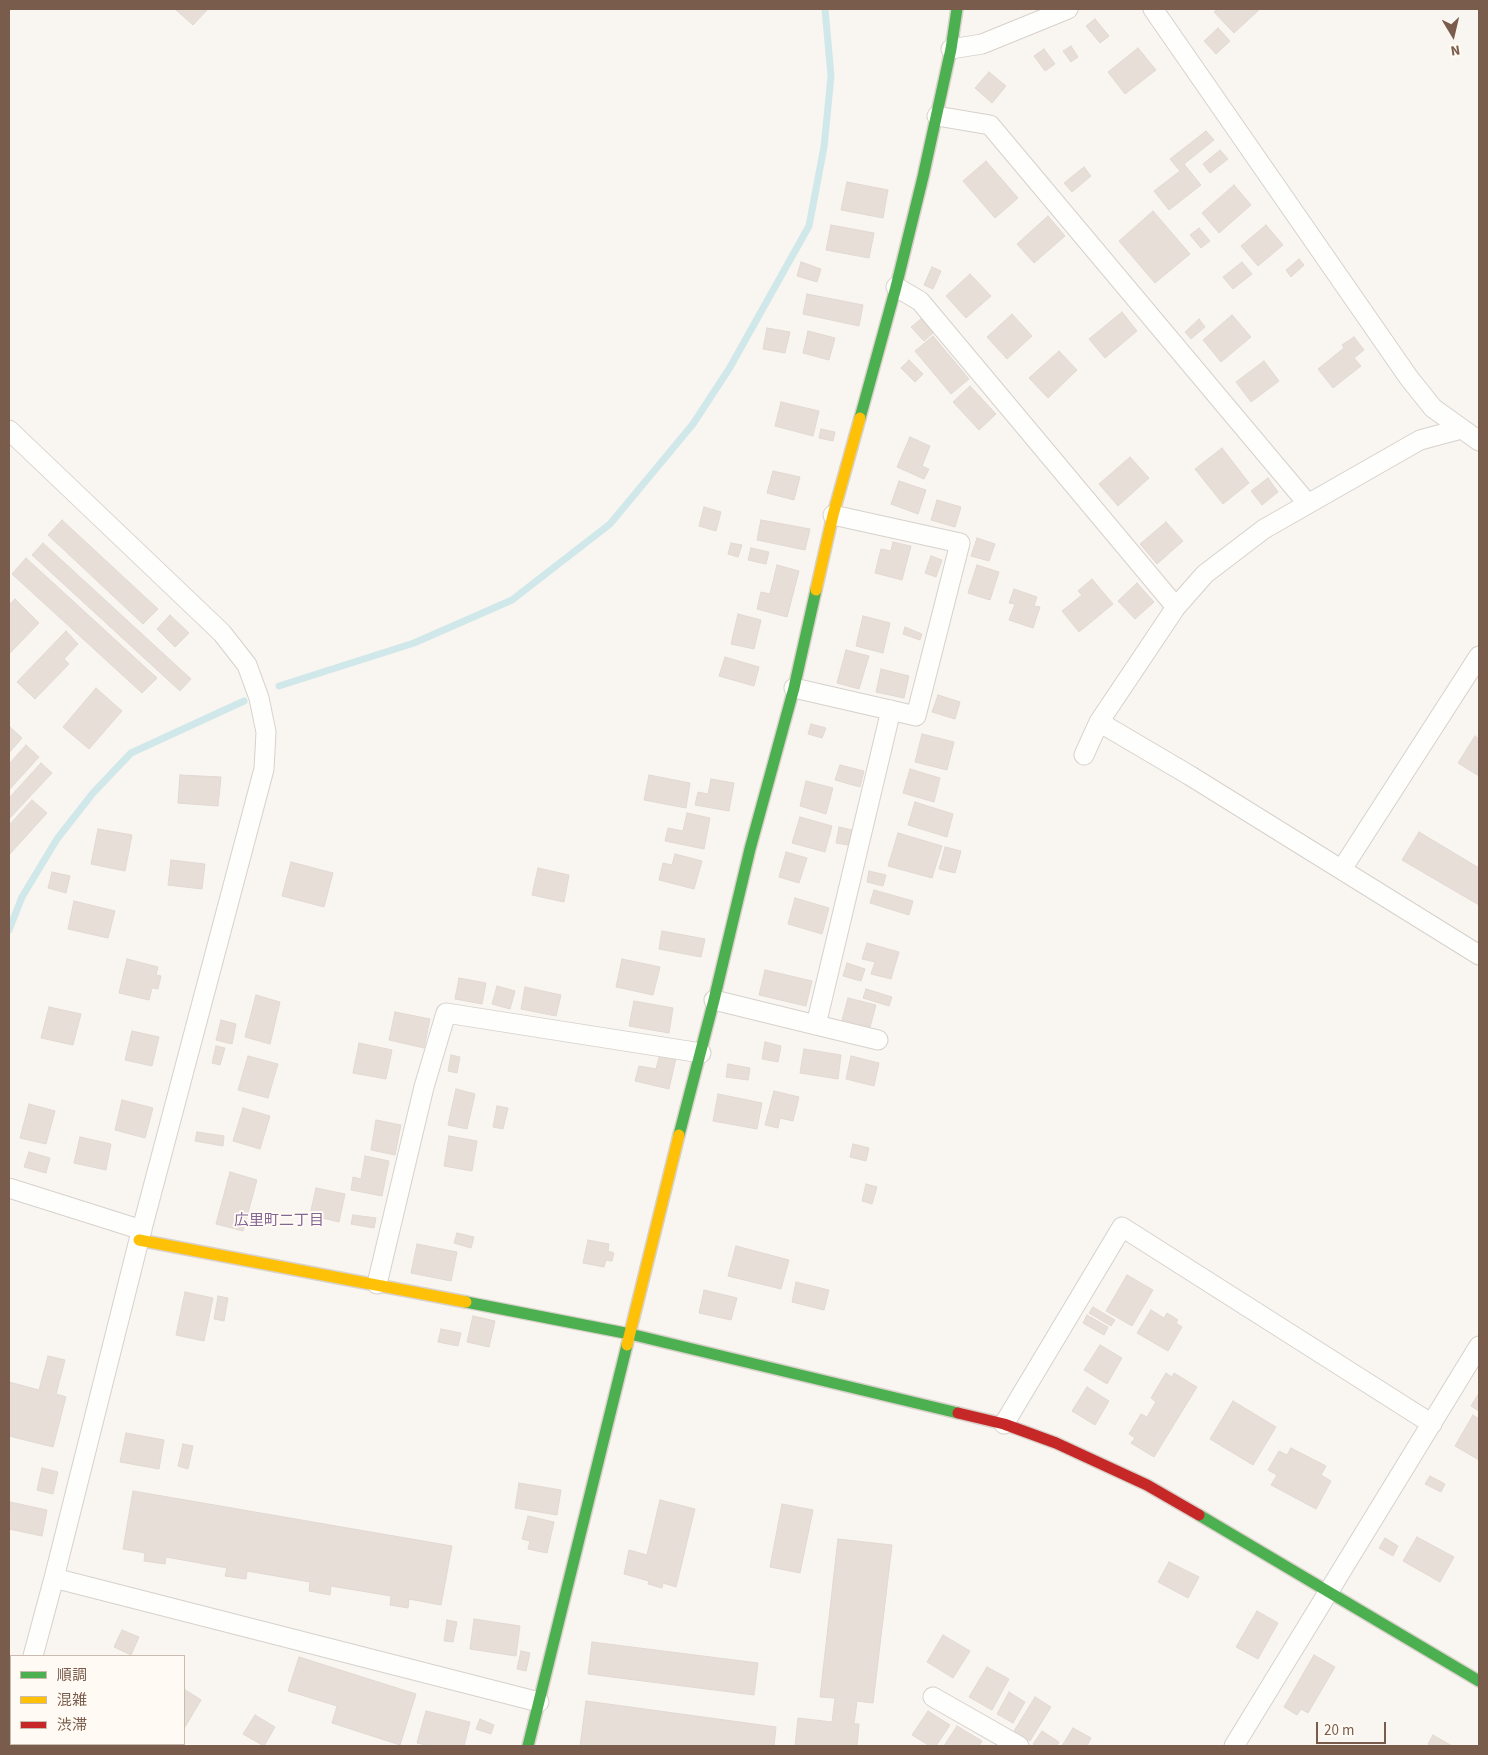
<!DOCTYPE html>
<meta charset="utf-8">
<style>
body{margin:0}
#map{position:relative;width:1488px;height:1755px;overflow:hidden;background:#f9f5f0;font-family:"Source Sans 3","Noto Sans JP",sans-serif}
canvas{display:block}
.frame{position:absolute;inset:0;border:10px solid #7a5c4d;pointer-events:none}
.legend{position:absolute;left:10px;top:1655px;width:175px;height:90px;box-sizing:border-box;background:#fffaf3;border:1px solid #cabbb1;margin:0;padding:6px 9px;list-style:none;font-size:15px;color:#7a5c4d}
.legend li{display:flex;align-items:center;gap:10px;height:25px}
.legend b{width:25px;border:1px solid #cabbb1}
.north{position:absolute;left:1428px;top:10px;width:50px;height:50px;-webkit-text-stroke:4px #fffaf3;paint-order:stroke;rotate:171deg;font-size:14px;font-weight:700;line-height:20px;text-align:center;color:#7a5c4d}
.north::after{content:'';display:block;margin:auto;width:18px;height:22px;background:#7a5c4d;clip-path:polygon(50% 0,100% 100%,50% 72%,0 100%)}
.scale{position:absolute;left:1316px;top:1722px;width:70px;height:22px;box-sizing:border-box;border:2px solid #7a5c4d;border-top:0;padding-left:6px;font-size:15px;line-height:18px;white-space:nowrap;color:#7a5c4d;-webkit-text-stroke:4px #fffaf3;paint-order:stroke}
</style>
<div id="map">
<canvas width="1488" height="1755"></canvas>
<div class="frame"></div>
<ul class="legend">
<li><b style="height:6px;background:#4caf50"></b>順調</li>
<li><b style="height:6px;background:#ffc107"></b>混雑</li>
<li><b style="height:6px;background:#c62828"></b>渋滞</li>
</ul>
<div class="north">N</div>
<div class="scale">20 m</div>
</div>
<script>
const ctx = document.querySelector('canvas').getContext('2d');
ctx.lineJoin = 'round';
const toPath = rows => new Path2D(rows.map(r => 'M' + r).join(''));
function trace(path, color, width, dash) { ctx.strokeStyle = color; ctx.lineWidth = width; ctx.lineCap = dash ? 'butt' : 'round'; ctx.setLineDash(dash || []); ctx.stroke(path); }
function paint(path, color) { ctx.fillStyle = color; ctx.fill(path, 'evenodd'); }
function drawText(font, color, halo, rows, align = 'center') {
  ctx.font = font + ' "Source Sans 3","Noto Sans JP",sans-serif'; ctx.lineWidth = 4; ctx.setLineDash([]); ctx.textBaseline = 'middle'; ctx.strokeStyle = halo; ctx.fillStyle = color; for (const [text, x, y, turn = 0] of rows) {
    ctx.save(); ctx.translate(x, y); ctx.rotate((+turn || 0) * Math.PI / 180); ctx.textAlign = isNaN(turn) ? turn : align; if (halo) ctx.strokeText(text, 0, 0); ctx.fillText(text, 0, 0); ctx.restore();
  }
}
trace(toPath([
 [279,686,414,643,512,600,610,524,693,424,729,369,809,226,824,147,831,76,825,9],
 [9,930,22,897,57,839,93,793,131,753,244,701]
]), '#d0e8ea', 7);
const building = toPath([
 [175,9,208,9,193,25,175,9],
 [1218,9,1260,9,1234,33,1214,12,1218,9],
 [1095,19,1109,36,1100,43,1086,26,1095,19],
 [1218,28,1230,41,1216,54,1204,41,1218,28],
 [1071,46,1078,57,1071,62,1063,51,1071,46],
 [1138,48,1156,70,1125,94,1108,72,1138,48],
 [1044,49,1055,64,1045,71,1034,56,1044,49],
 [989,72,1006,86,992,103,975,88,989,72],
 [1206,131,1214,140,1184,164,1201,185,1169,210,1154,191,1180,171,1170,159,1206,131],
 [1220,150,1228,159,1210,173,1203,164,1220,150],
 [986,161,1018,198,995,218,963,181,986,161],
 [1084,167,1091,176,1072,192,1064,183,1084,167],
 [847,182,888,190,883,218,841,210,847,182],
 [1234,185,1251,205,1219,233,1202,213,1234,185],
 [1153,211,1190,254,1155,283,1119,241,1153,211],
 [1048,216,1065,236,1034,263,1017,244,1048,216],
 [831,225,874,233,869,258,826,250,831,225],
 [1266,225,1283,245,1258,266,1241,246,1266,225],
 [1199,228,1210,241,1201,248,1190,235,1199,228],
 [1299,259,1304,265,1291,277,1286,270,1299,259],
 [801,262,821,269,817,282,797,276,801,262],
 [1242,262,1252,274,1233,289,1223,277,1242,262],
 [932,267,941,271,933,289,924,285,932,267],
 [970,274,991,296,966,318,946,296,970,274],
 [807,294,863,305,859,326,803,314,807,294],
 [1122,312,1137,331,1105,358,1089,339,1122,312],
 [1012,314,1032,336,1007,359,987,337,1012,314],
 [1232,315,1251,337,1221,362,1203,340,1232,315],
 [921,319,933,333,924,341,911,327,921,319],
 [1199,319,1205,327,1191,339,1185,332,1199,319],
 [767,328,790,332,785,353,763,349,767,328],
 [808,331,835,338,829,360,803,353,808,331],
 [933,336,969,379,951,394,915,351,933,336],
 [1354,337,1364,350,1354,358,1361,366,1333,388,1318,369,1344,348,1342,345,1354,337],
 [1059,351,1077,370,1048,398,1029,378,1059,351],
 [909,360,923,374,915,382,901,368,909,360],
 [1264,361,1279,381,1251,402,1236,382,1264,361],
 [970,386,996,414,979,430,953,402,970,386],
 [781,402,819,411,813,436,775,426,781,402],
 [821,429,835,432,833,441,819,438,821,429],
 [910,437,930,446,922,466,929,469,924,479,897,467,910,437],
 [1222,448,1249,483,1223,504,1195,469,1222,448],
 [1130,457,1149,478,1118,506,1099,484,1130,457],
 [773,471,800,477,794,500,767,493,773,471],
 [1268,478,1278,492,1262,505,1251,491,1268,478],
 [899,481,926,490,918,514,891,504,899,481],
 [937,500,961,507,955,527,931,520,937,500],
 [704,507,721,512,716,531,699,526,704,507],
 [62,520,158,609,143,624,48,535,62,520],
 [761,520,810,529,805,550,757,540,761,520],
 [1166,522,1183,541,1157,564,1140,544,1166,522],
 [977,538,995,544,989,561,971,556,977,538],
 [893,542,911,546,902,580,875,573,881,549,891,551,893,542],
 [43,543,191,679,180,691,32,555,43,543],
 [731,543,742,545,738,557,728,554,731,543],
 [751,548,769,552,766,564,748,560,751,548],
 [931,556,942,560,936,577,925,573,931,556],
 [26,558,157,678,142,693,12,574,26,558],
 [777,565,799,571,787,617,757,609,761,592,770,594,777,565],
 [977,565,999,572,990,600,968,593,977,565],
 [1092,579,1113,604,1079,632,1062,611,1082,595,1078,591,1092,579],
 [1137,583,1154,602,1135,619,1118,601,1137,583],
 [1014,589,1037,597,1034,606,1040,607,1033,628,1009,620,1015,604,1009,603,1014,589],
 [15,599,39,623,9,654,9,605,15,599],
 [738,614,761,620,754,649,731,644,738,614],
 [170,615,189,633,175,647,157,629,170,615],
 [863,616,890,623,883,653,856,646,863,616],
 [905,627,922,634,920,640,903,634,905,627],
 [66,631,78,644,64,659,69,664,35,699,17,682,66,631],
 [846,650,869,656,859,689,837,683,846,650],
 [725,657,759,667,754,686,719,676,725,657],
 [881,669,909,676,904,698,876,692,881,669],
 [96,688,122,711,89,749,63,727,96,688],
 [938,695,960,702,955,719,932,712,938,695],
 [811,724,826,728,822,738,808,734,811,724],
 [10,727,22,738,9,753,9,729,10,727],
 [922,734,954,742,947,770,915,762,922,734],
 [1475,736,1479,739,1479,776,1458,763,1475,736],
 [26,745,39,757,9,790,9,764,26,745],
 [41,763,52,773,9,819,9,798,41,763],
 [840,765,864,771,860,787,835,780,840,765],
 [910,769,940,778,934,802,903,793,910,769],
 [180,775,221,777,218,806,178,803,180,775],
 [649,775,690,783,686,808,644,800,649,775],
 [711,779,734,783,729,811,695,805,698,792,708,794,711,779],
 [806,781,833,788,826,814,800,806,806,781],
 [32,800,47,813,9,855,9,825,32,800],
 [915,802,953,814,947,837,908,825,915,802],
 [687,813,710,818,704,849,665,841,668,828,683,831,687,813],
 [800,817,832,826,825,852,792,843,800,817],
 [839,827,852,830,848,845,836,843,839,827],
 [98,829,132,835,125,871,91,864,98,829],
 [1419,832,1479,868,1479,905,1402,860,1419,832],
 [898,833,942,846,932,878,888,866,898,833],
 [945,847,961,851,955,873,939,869,945,847],
 [786,852,807,858,799,883,779,877,786,852],
 [675,854,702,861,694,889,659,880,663,863,672,865,675,854],
 [171,860,205,864,202,889,168,885,171,860],
 [291,862,333,873,324,907,282,896,291,862],
 [538,868,569,875,564,902,532,895,538,868],
 [869,871,886,875,883,886,867,882,869,871],
 [52,872,70,876,66,893,48,888,52,872],
 [874,890,913,901,909,915,870,903,874,890],
 [795,898,829,908,822,934,788,924,795,898],
 [74,901,115,911,108,938,68,929,74,901],
 [662,931,705,939,701,957,659,949,662,931],
 [867,943,899,952,891,979,871,974,875,962,862,959,867,943],
 [127,959,158,967,156,975,161,976,158,989,152,988,149,1000,119,993,127,959],
 [622,959,660,967,653,995,616,987,622,959],
 [847,963,865,969,861,981,843,976,847,963],
 [765,970,812,981,806,1006,759,995,765,970],
 [459,978,486,983,482,1004,455,999,459,978],
 [497,986,515,991,510,1009,492,1004,497,986],
 [525,987,561,995,556,1016,521,1009,525,987],
 [866,989,892,997,889,1006,863,998,866,989],
 [256,995,280,1002,270,1044,245,1037,256,995],
 [848,998,876,1005,870,1027,842,1020,848,998],
 [634,1001,673,1008,669,1033,629,1026,634,1001],
 [49,1007,81,1014,73,1045,41,1038,49,1007],
 [395,1012,430,1019,424,1048,389,1040,395,1012],
 [221,1020,236,1024,232,1044,216,1040,221,1020],
 [132,1031,159,1037,152,1066,125,1060,132,1031],
 [765,1042,781,1046,778,1062,762,1059,765,1042],
 [359,1043,392,1050,386,1079,353,1073,359,1043],
 [216,1046,225,1048,220,1065,212,1063,216,1046],
 [804,1049,841,1055,838,1079,800,1073,804,1049],
 [660,1054,676,1058,669,1089,635,1081,639,1066,656,1069,660,1054],
 [451,1055,460,1057,457,1073,448,1071,451,1055],
 [248,1056,278,1064,268,1098,238,1090,248,1056],
 [851,1056,879,1063,874,1086,846,1079,851,1056],
 [728,1064,750,1068,748,1080,726,1077,728,1064],
 [456,1089,475,1094,467,1129,448,1125,456,1089],
 [774,1091,799,1097,793,1121,780,1118,778,1128,765,1125,774,1091],
 [718,1094,762,1103,757,1129,713,1121,718,1094],
 [122,1100,153,1108,145,1138,115,1130,122,1100],
 [29,1104,55,1111,46,1144,20,1138,29,1104],
 [497,1106,508,1108,503,1129,493,1127,497,1106],
 [243,1108,270,1116,260,1149,233,1141,243,1108],
 [376,1120,401,1125,395,1155,371,1150,376,1120],
 [197,1132,224,1136,223,1146,195,1141,197,1132],
 [449,1136,477,1141,472,1171,444,1166,449,1136],
 [80,1137,111,1144,106,1170,74,1163,80,1137],
 [853,1144,869,1148,866,1161,850,1157,853,1144],
 [29,1152,50,1158,46,1173,24,1167,29,1152],
 [365,1156,389,1161,382,1196,351,1190,353,1177,361,1179,365,1156],
 [230,1172,257,1180,243,1231,216,1224,230,1172],
 [866,1184,877,1187,872,1204,862,1201,866,1184],
 [316,1188,345,1194,339,1222,310,1215,316,1188],
 [353,1215,376,1218,374,1228,351,1224,353,1215],
 [457,1233,474,1237,471,1248,454,1243,457,1233],
 [588,1240,609,1244,608,1251,614,1253,612,1261,606,1260,604,1267,583,1263,588,1240],
 [417,1244,457,1252,451,1281,411,1273,417,1244],
 [736,1246,789,1260,781,1289,728,1276,736,1246],
 [1127,1275,1153,1290,1132,1326,1106,1311,1127,1275],
 [796,1282,829,1290,824,1310,792,1302,796,1282],
 [704,1290,737,1298,731,1320,699,1313,704,1290],
 [185,1292,213,1298,204,1341,176,1335,185,1292],
 [218,1296,228,1298,224,1321,214,1319,218,1296],
 [1093,1307,1115,1320,1111,1326,1089,1313,1093,1307],
 [1151,1310,1164,1318,1167,1313,1178,1320,1176,1323,1182,1327,1168,1351,1137,1333,1151,1310],
 [1087,1315,1108,1327,1104,1335,1083,1323,1087,1315],
 [473,1316,495,1321,489,1347,467,1342,473,1316],
 [441,1329,461,1333,458,1346,438,1342,441,1329],
 [1100,1345,1122,1358,1107,1384,1084,1370,1100,1345],
 [48,1356,65,1360,56,1394,66,1397,53,1447,9,1436,9,1382,39,1390,48,1356],
 [1166,1373,1172,1377,1174,1373,1197,1387,1154,1457,1131,1443,1135,1438,1129,1434,1141,1414,1147,1417,1156,1402,1151,1398,1166,1373],
 [1087,1387,1109,1401,1095,1425,1072,1411,1087,1387],
 [1479,1393,1479,1411,1471,1406,1479,1393],
 [1233,1401,1276,1427,1253,1465,1210,1439,1233,1401],
 [1473,1415,1479,1419,1479,1460,1455,1446,1473,1415],
 [126,1433,164,1440,159,1469,120,1462,126,1433],
 [183,1444,193,1446,188,1469,178,1466,183,1444],
 [1291,1448,1326,1466,1321,1475,1331,1481,1316,1509,1271,1485,1277,1475,1268,1470,1279,1451,1287,1455,1291,1448],
 [42,1468,58,1472,53,1494,37,1490,42,1468],
 [1430,1476,1445,1484,1441,1492,1425,1484,1430,1476],
 [519,1483,561,1490,557,1515,515,1508,519,1483],
 [133,1491,452,1546,441,1605,409,1599,408,1608,390,1605,391,1596,331,1586,330,1595,309,1591,310,1582,247,1571,246,1579,225,1576,227,1568,166,1557,165,1564,144,1561,145,1553,123,1549,133,1491],
 [660,1500,695,1509,676,1587,663,1583,662,1588,648,1584,649,1581,624,1574,629,1550,647,1555,660,1500],
 [10,1502,47,1510,42,1536,9,1529,10,1502],
 [782,1504,813,1510,800,1573,770,1567,782,1504],
 [528,1516,554,1522,547,1553,528,1549,530,1541,522,1539,528,1516],
 [1417,1537,1454,1557,1440,1582,1403,1561,1417,1537],
 [1385,1538,1398,1546,1393,1556,1379,1548,1385,1538],
 [838,1539,892,1545,873,1703,857,1701,854,1724,859,1724,857,1746,795,1746,798,1718,832,1722,835,1698,820,1697,838,1539],
 [1169,1562,1199,1577,1188,1598,1158,1582,1169,1562],
 [1257,1611,1278,1623,1258,1659,1236,1647,1257,1611],
 [474,1619,520,1626,516,1656,470,1649,474,1619],
 [447,1620,457,1622,453,1642,444,1641,447,1620],
 [122,1630,139,1637,131,1655,114,1647,122,1630],
 [943,1635,970,1651,953,1678,927,1662,943,1635],
 [592,1642,758,1663,754,1695,588,1674,592,1642],
 [521,1651,530,1653,526,1671,517,1669,521,1651],
 [1314,1655,1335,1667,1308,1713,1301,1709,1297,1715,1284,1707,1314,1655],
 [299,1657,416,1694,400,1745,332,1723,337,1706,288,1691,299,1657],
 [987,1667,1009,1679,992,1710,969,1697,987,1667],
 [184,1689,201,1700,185,1727,184,1727,184,1689],
 [1009,1692,1025,1702,1013,1723,997,1714,1009,1692],
 [1035,1697,1051,1707,1030,1741,1014,1731,1035,1697],
 [586,1701,776,1727,774,1746,580,1746,586,1701],
 [426,1711,470,1722,464,1746,431,1746,417,1743,426,1711],
 [928,1711,950,1725,936,1746,930,1746,912,1735,928,1711],
 [255,1715,275,1727,264,1746,243,1734,255,1715],
 [480,1719,494,1725,491,1734,476,1729,480,1719],
 [957,1726,982,1741,979,1746,944,1746,957,1726],
 [1073,1728,1091,1738,1087,1746,1062,1746,1073,1728],
 [1042,1731,1059,1742,1057,1746,1036,1746,1033,1744,1042,1731],
 [1433,1735,1452,1746,1431,1746,1428,1744,1433,1735]
]);
paint(building, '#e6ded7');
trace(building, '#e2d8d2', 1);
const street = toPath([
 [1153,9,1409,378,1433,408,1479,441],
 [951,49,982,44,1068,9],
 [937,116,990,125,1308,504],
 [896,287,920,301,1176,607],
 [9,430,222,633,247,665,259,698,266,732,264,769,139,1240,54,1578,33,1656],
 [794,688,916,716,960,543,833,515],
 [1099,722,1189,775,1479,955],
 [1084,755,1099,722,1176,607,1205,574,1264,529,1420,440,1461,429],
 [1342,869,1479,656],
 [714,1000,816,1025,891,710],
 [816,1025,878,1040],
 [9,1188,142,1230],
 [377,1284,424,1087,446,1013,701,1053],
 [1004,1424,1122,1227,1432,1424],
 [54,1578,539,1702],
 [933,1697,1019,1746],
 [1234,1746,1479,1346]
]);
const fast = toPath([
 [860,418,896,287,923,177,951,49,957,9],
 [679,1135,714,1000,750,849,794,688,816,590],
 [466,1302,630,1334,958,1413],
 [1199,1515,1479,1681],
 [528,1746,627,1345]
]);
const slow = toPath([
 [816,590,833,515,860,418],
 [139,1240,466,1302],
 [627,1345,679,1135],
 [121,1744,124,1746]
]);
const jam = toPath([
 [958,1413,1004,1424,1056,1443,1147,1485,1199,1515],
 [9,1671,11,1673]
]);
trace(street, '#d7d1cb', 21);
trace(fast, '#d9d2cb', 14);
trace(slow, '#d9d2cb', 14);
trace(jam, '#d9d2cb', 14);
trace(street, '#fefefd', 19);
trace(fast, '#4caf50', 11);
trace(slow, '#ffc107', 11);
trace(jam, '#c62828', 11);
drawText('15px', '#846695', '#fffaf3', [
 ["広里町二丁目",279,1222]
]);
</script>
